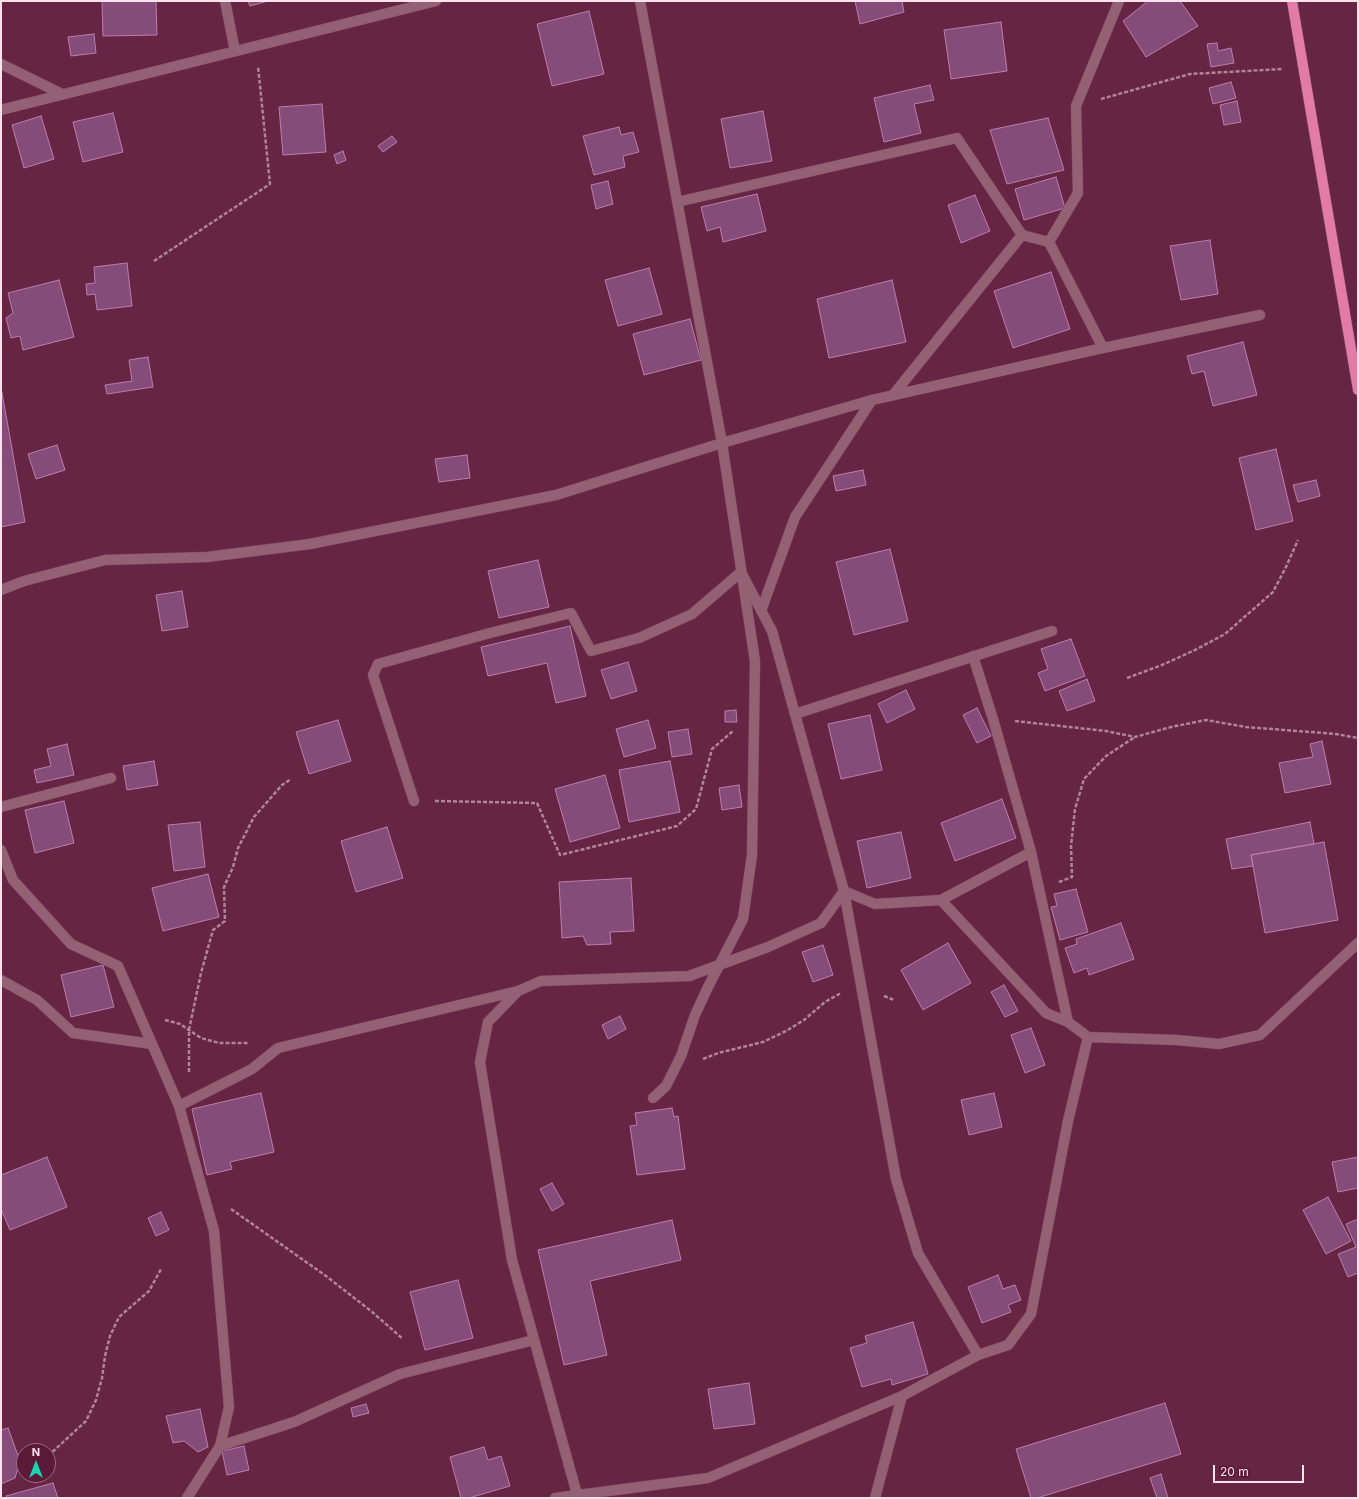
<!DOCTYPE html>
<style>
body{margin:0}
#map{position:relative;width:1359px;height:1499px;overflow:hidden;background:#662542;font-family:Inter,sans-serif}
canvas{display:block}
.frame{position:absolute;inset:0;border:2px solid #fce3eb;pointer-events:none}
.north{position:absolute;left:16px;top:1443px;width:40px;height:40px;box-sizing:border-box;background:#5a1a38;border:1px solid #9b6a80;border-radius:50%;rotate:0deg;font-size:11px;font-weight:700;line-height:16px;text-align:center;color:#fce3eb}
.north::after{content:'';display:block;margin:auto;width:14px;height:18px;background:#19d5b2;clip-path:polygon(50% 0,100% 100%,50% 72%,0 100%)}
.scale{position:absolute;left:1213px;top:1465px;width:91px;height:18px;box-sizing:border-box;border:2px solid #fce3eb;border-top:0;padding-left:5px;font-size:12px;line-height:14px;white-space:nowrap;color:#fce3eb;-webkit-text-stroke:3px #5a1a38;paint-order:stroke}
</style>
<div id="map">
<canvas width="1359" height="1499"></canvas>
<div class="frame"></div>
<div class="north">N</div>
<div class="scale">20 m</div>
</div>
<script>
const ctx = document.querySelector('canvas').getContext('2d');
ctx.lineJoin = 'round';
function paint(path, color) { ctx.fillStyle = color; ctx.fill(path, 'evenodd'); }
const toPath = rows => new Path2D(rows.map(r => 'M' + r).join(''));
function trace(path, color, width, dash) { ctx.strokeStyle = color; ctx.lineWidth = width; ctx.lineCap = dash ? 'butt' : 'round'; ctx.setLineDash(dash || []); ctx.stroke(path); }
const building = toPath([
 [102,1,156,1,157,35,103,36,102,1],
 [248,1,268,1,250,6,248,1],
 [855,1,902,1,904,12,860,24,855,1],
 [1148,1,1180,1,1198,26,1146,57,1123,21,1148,1],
 [589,11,604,74,552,86,537,24,589,11],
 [1001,22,1007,71,951,79,944,30,1001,22],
 [94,34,96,53,71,56,68,37,94,34],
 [1217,43,1218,51,1231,48,1234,63,1211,67,1207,44,1217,43],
 [1231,82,1236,98,1213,104,1209,88,1231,82],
 [930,85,934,100,914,104,921,133,884,142,874,98,930,85],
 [1237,101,1241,122,1224,125,1220,105,1237,101],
 [322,104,326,152,283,155,279,107,322,104],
 [763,111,772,161,730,168,721,119,763,111],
 [113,113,123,152,83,162,73,122,113,113],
 [41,116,54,159,24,168,12,125,41,116],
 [1048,118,1064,170,1007,184,990,130,1048,118],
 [619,127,621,135,633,132,639,152,623,156,625,167,594,175,583,136,619,127],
 [392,136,397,142,383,152,378,146,392,136],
 [343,151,346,160,337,164,334,155,343,151],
 [1056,177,1065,208,1024,220,1015,189,1056,177],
 [608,181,613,204,596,209,591,185,608,181],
 [757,194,766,231,723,242,720,227,707,231,701,207,757,194],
 [975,195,990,231,961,243,948,205,975,195],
 [1210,240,1218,294,1181,300,1170,246,1210,240],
 [127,263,132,306,97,310,95,294,87,295,86,284,95,283,94,267,127,263],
 [649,268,662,314,618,326,605,280,649,268],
 [1051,272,1070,329,1013,348,994,291,1051,272],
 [59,280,74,337,23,350,20,336,11,338,6,318,13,313,8,293,59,280],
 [892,280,906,342,829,358,817,299,892,280],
 [690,319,701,360,644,375,633,334,690,319],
 [1243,342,1257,395,1213,406,1204,371,1192,374,1187,356,1243,342],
 [148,357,153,387,107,394,105,385,132,381,129,360,148,357],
 [1,387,25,522,1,527,1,387],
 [57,445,65,470,36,479,28,454,57,445],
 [1276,449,1293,521,1256,530,1239,458,1276,449],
 [467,455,470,478,439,482,435,459,467,455],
 [863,470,866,485,836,491,833,476,863,470],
 [1316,480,1320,496,1298,502,1293,485,1316,480],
 [890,549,908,621,854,635,836,562,890,549],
 [538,560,549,607,499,618,488,571,538,560],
 [182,591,188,627,162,631,156,595,182,591],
 [570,626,586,696,556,703,547,663,488,676,481,647,570,626],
 [1071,639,1085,676,1045,691,1038,673,1048,669,1041,649,1071,639],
 [628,662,637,691,611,699,601,670,628,662],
 [1087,679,1095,701,1067,711,1059,691,1087,679],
 [906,690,915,709,887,723,878,704,906,690],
 [977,708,991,736,977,743,963,715,977,708],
 [736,710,737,722,725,722,725,711,736,710],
 [870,715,882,770,841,779,828,724,870,715],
 [338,720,351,761,309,774,296,732,338,720],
 [648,720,656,748,624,757,616,729,648,720],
 [688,729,692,754,672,757,668,732,688,729],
 [1322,741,1331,784,1285,793,1279,763,1313,757,1310,744,1322,741],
 [67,744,74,775,37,783,34,770,51,766,47,749,67,744],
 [154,761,158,785,127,790,123,766,154,761],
 [670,761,680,812,629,822,619,770,670,761],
 [605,775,620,828,570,842,555,789,605,775],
 [739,785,742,807,722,810,719,788,739,785],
 [1002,799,1016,838,955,861,941,823,1002,799],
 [64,801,74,843,35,853,25,810,64,801],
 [200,822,205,867,174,871,168,825,200,822],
 [1310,822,1314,844,1251,855,1253,866,1232,869,1226,839,1310,822],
 [387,827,403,878,356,892,341,841,387,827],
 [901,832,911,878,867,888,857,841,901,832],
 [1324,842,1338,920,1265,933,1251,855,1324,842],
 [208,874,219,917,163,931,152,888,208,874],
 [631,878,634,931,610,932,611,944,587,945,583,936,562,938,559,882,631,878],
 [1076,889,1088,932,1060,940,1051,907,1057,906,1054,894,1076,889],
 [1121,923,1134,959,1089,975,1087,968,1074,973,1065,948,1077,944,1076,939,1121,923],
 [948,943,971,983,923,1010,901,970,948,943],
 [823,945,833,975,813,982,802,952,823,945],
 [103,965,114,1007,71,1017,61,975,103,965],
 [1004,985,1018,1011,1005,1017,991,992,1004,985],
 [620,1016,626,1029,608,1039,602,1025,620,1016],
 [1031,1028,1045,1065,1025,1073,1011,1035,1031,1028],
 [261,1093,274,1152,230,1162,232,1169,207,1175,192,1109,261,1093],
 [994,1093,1002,1127,969,1135,961,1100,994,1093],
 [672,1108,674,1117,678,1116,685,1169,637,1175,630,1126,637,1125,635,1113,672,1108],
 [47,1157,67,1207,10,1230,1,1209,1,1175,47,1157],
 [1358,1157,1358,1188,1338,1192,1332,1162,1358,1157],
 [552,1183,564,1204,552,1211,540,1189,552,1183],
 [1328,1197,1351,1241,1326,1254,1303,1210,1328,1197],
 [161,1212,169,1230,156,1236,148,1218,161,1212],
 [1358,1219,1358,1273,1348,1277,1338,1254,1356,1247,1346,1224,1358,1219],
 [672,1220,681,1260,590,1281,607,1355,564,1365,538,1250,672,1220],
 [998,1275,1003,1289,1015,1285,1021,1300,1008,1305,1011,1312,982,1323,968,1287,998,1275],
 [458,1280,473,1338,425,1350,410,1292,458,1280],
 [913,1322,928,1374,892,1385,891,1379,862,1387,850,1348,867,1343,865,1336,913,1322],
 [749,1383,755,1424,714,1429,708,1389,749,1383],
 [1165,1403,1181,1454,1037,1498,1031,1498,1016,1449,1165,1403],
 [366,1404,369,1413,353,1417,351,1408,366,1404],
 [200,1409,208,1447,198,1452,184,1441,173,1443,166,1416,200,1409],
 [8,1428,20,1461,15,1478,1,1484,1,1430,8,1428],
 [244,1446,249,1470,227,1475,222,1451,244,1446],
 [484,1447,488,1460,501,1456,510,1486,469,1498,461,1498,450,1457,484,1447],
 [1161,1474,1168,1498,1157,1498,1150,1478,1161,1474],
 [53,1483,58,1498,7,1498,6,1496,53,1483]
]);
paint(building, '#854c79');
trace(building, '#bb7eae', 1);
const street = toPath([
 [225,1,235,51],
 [640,1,722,443,755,661,752,855,743,919,708,987,695,1015,681,1056,666,1086,653,1098],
 [1,64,62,94],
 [1,110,436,1],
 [677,202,957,138,1022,235,1049,242,1103,348],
 [1049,242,1078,193,1076,106,1119,1],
 [893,395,1022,235],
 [1,590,24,581,105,560,207,557,310,544,556,495,722,443,872,400,1103,348,1260,315],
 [761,611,795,517,872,400],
 [973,656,993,719,1031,852,1068,1022],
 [795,714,1052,631],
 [414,801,373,675,378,664,490,633,571,613,591,651,639,638,692,614,741,572,772,631,844,891,896,1179,918,1253,978,1355],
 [1,807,111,778],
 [1,850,13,880,71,944,118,966,179,1106,214,1231,229,1407,220,1446,187,1498],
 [941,900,1031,852],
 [1,980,37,1000,73,1033,152,1044],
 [179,1106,252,1069,278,1048,518,991],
 [220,1446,294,1422,400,1374,534,1340],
 [555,1498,708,1478,902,1396,978,1355,1008,1345,1031,1314,1068,1121,1088,1037,1177,1040,1219,1044,1260,1035,1358,943],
 [578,1498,512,1260,480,1062,488,1022,518,991,541,981,689,976,768,947,821,923,844,891,875,904,941,900,1046,1013,1068,1022,1088,1037],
 [875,1498,902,1396]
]);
const primary = toPath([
 [1292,1,1358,390]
]);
trace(street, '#814760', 11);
trace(primary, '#814760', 11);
trace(toPath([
 [1101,99,1190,74,1283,69],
 [154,261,270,184,258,66],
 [1127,678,1162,665,1195,650,1225,634,1273,592,1286,567,1298,540],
 [1015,721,1106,731,1135,737,1171,727,1206,720,1246,727,1336,734,1358,738],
 [435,801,537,803,560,855,677,826,696,809,712,749,733,731],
 [1059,882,1072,877,1071,846,1075,809,1084,779,1106,756,1135,737],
 [884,996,894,1000],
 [165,1020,180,1024,201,1038,219,1043,249,1043],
 [703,1059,718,1053,763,1042,786,1031,804,1020,825,1002,841,993],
 [189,1072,189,1030,201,973,213,930,225,921,224,887,233,867,238,848,254,817,282,785,291,779],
 [231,1209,326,1276,371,1311,403,1339],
 [48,1456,86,1421,96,1400,102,1378,105,1356,110,1336,119,1317,149,1291,161,1269]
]), '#b18496', 2.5, [4, 2]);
trace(street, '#936074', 10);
trace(primary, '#e27ba6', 10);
</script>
